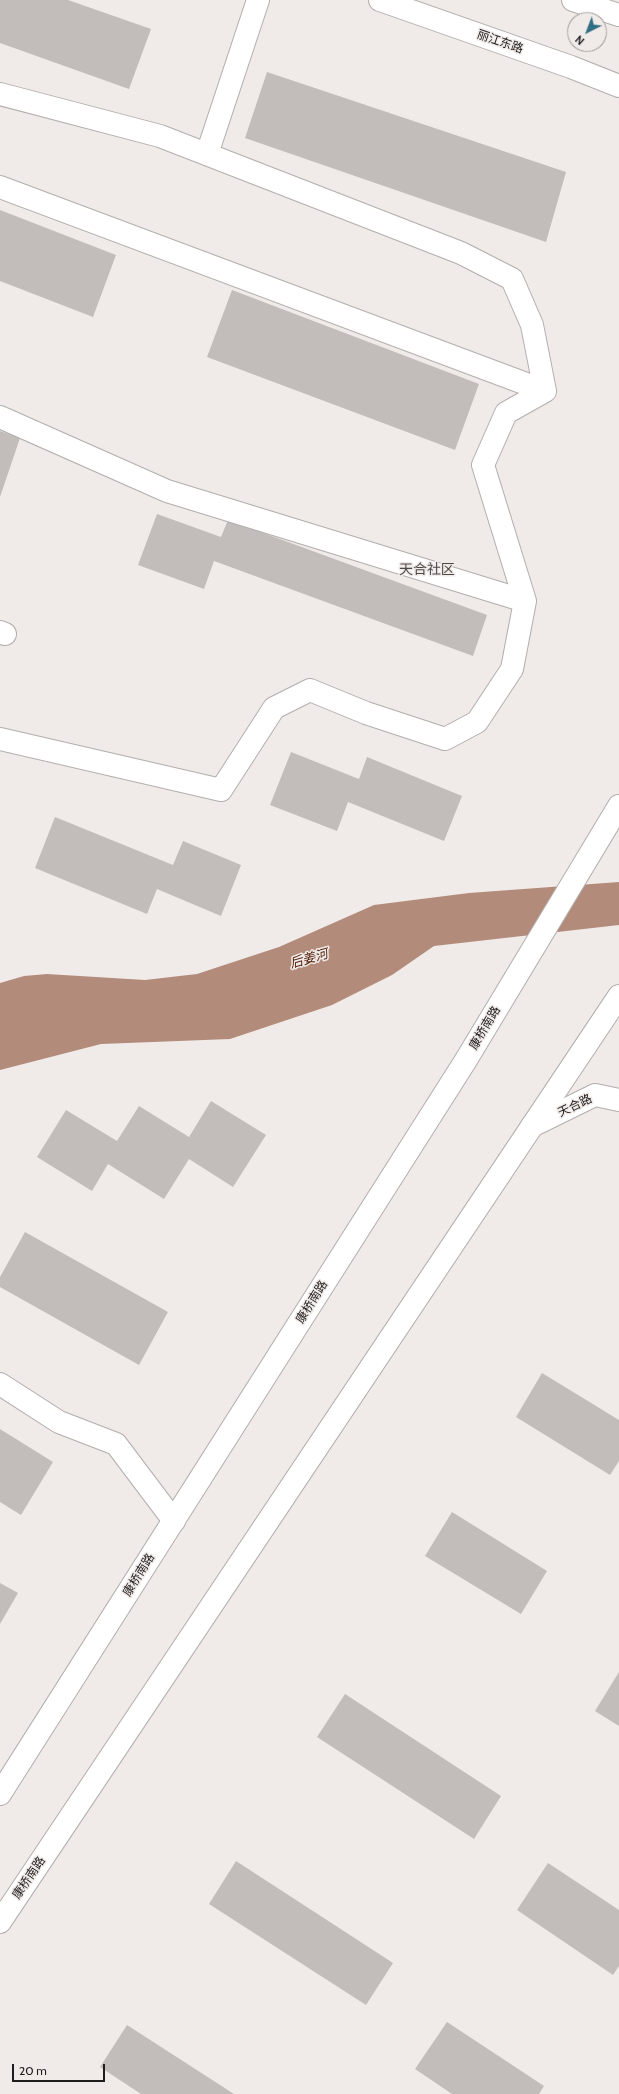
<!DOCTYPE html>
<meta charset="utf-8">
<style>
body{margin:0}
#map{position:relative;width:619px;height:2094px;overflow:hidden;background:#f0eae8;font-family:Cabin,sans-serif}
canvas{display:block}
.north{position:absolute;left:567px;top:12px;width:40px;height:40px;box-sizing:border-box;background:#f0eae8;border:1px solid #9c9896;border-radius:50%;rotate:222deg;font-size:11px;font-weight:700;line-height:16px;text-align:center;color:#1e1d1c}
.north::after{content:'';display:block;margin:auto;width:14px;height:18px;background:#306f84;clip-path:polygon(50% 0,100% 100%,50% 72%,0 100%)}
.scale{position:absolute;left:12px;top:2064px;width:93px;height:18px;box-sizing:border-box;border:2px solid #1e1d1c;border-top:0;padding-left:5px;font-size:12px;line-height:14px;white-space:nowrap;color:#1e1d1c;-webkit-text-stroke:3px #f0eae8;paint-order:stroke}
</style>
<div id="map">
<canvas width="619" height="2094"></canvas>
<div class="north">N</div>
<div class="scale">20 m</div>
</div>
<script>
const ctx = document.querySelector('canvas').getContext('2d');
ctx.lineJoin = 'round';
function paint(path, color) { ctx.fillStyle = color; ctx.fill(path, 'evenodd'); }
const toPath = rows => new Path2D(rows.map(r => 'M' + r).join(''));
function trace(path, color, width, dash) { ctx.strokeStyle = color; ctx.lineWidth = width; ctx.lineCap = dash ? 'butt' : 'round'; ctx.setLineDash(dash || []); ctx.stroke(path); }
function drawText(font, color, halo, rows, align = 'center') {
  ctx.font = font + ' Cabin,"Noto Sans SC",sans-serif'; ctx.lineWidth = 3; ctx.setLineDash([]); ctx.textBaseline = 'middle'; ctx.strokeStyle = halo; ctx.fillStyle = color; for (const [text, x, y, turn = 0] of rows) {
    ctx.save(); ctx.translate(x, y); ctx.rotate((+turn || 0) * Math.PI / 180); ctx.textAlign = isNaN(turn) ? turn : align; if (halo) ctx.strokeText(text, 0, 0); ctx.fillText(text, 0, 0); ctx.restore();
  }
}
paint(toPath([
 [619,882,619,925,434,946,392,975,332,1005,230,1039,101,1044,0,1070,0,983,24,976,47,974,145,980,197,974,279,947,374,905,469,893]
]), '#b38b7b');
paint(toPath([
 [0,0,68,0,151,29,129,89,0,43],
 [267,72,566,172,546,242,245,138],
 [0,210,116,255,93,317,0,281],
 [232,290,479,384,455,450,207,357],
 [0,431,20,438,0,497],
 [157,514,221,537,228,520,487,615,473,656,214,561,204,589,138,565],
 [291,752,359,779,367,757,462,796,444,841,348,802,337,831,270,805],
 [55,817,173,865,183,841,241,865,221,916,157,889,147,914,35,868],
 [211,1101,266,1135,233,1187,189,1159,164,1199,108,1164,92,1191,37,1157,66,1110,117,1141,139,1106,189,1137],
 [25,1232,168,1312,139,1365,0,1287,0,1277],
 [542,1373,619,1420,619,1461,610,1475,516,1417],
 [0,1429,53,1462,21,1515,0,1502],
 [452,1512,547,1571,521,1614,425,1556],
 [0,1583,18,1593,0,1624],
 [619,1672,619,1726,595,1711],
 [345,1694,501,1796,474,1839,317,1737],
 [236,1861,393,1963,366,2005,209,1904],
 [548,1863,619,1910,619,1966,613,1975,517,1910],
 [447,2022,544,2086,539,2094,452,2094,415,2069],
 [127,2025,234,2094,141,2094,100,2067]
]), '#c2bdbb');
const minor = toPath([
 [0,94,160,136,461,253,512,279,532,325,545,391,506,413,483,465,525,601,512,669,477,722,445,739,366,713,310,690,274,708,221,790,0,739],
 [207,154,258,0],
 [0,187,545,391],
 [0,417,167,491,525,601],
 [0,632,5,634],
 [532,1126,595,1095,619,1100],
 [0,1384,59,1422,116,1444,174,1521]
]);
const major = toPath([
 [380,0,571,67,619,86],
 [573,0,619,15],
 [0,1794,466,1060,619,806],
 [0,1922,619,996]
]);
trace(minor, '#b3aeac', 24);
trace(major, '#b3aeac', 24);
trace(minor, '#fff', 22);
trace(major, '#fff', 22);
drawText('12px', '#1e1d1c', '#f0eae8', [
 ["丽江东路",500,42,19],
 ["康桥南路",485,1028,-59],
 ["天合路",575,1106,-26],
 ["康桥南路",312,1302,-58],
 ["康桥南路",139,1575,-58],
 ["康桥南路",29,1878,-56]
]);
drawText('italic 13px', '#511e05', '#f0eae8', [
 ["后姜河",309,959,-16]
]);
drawText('14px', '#4e4947', '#f0eae8', [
 ["天合社区",427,570]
]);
</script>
